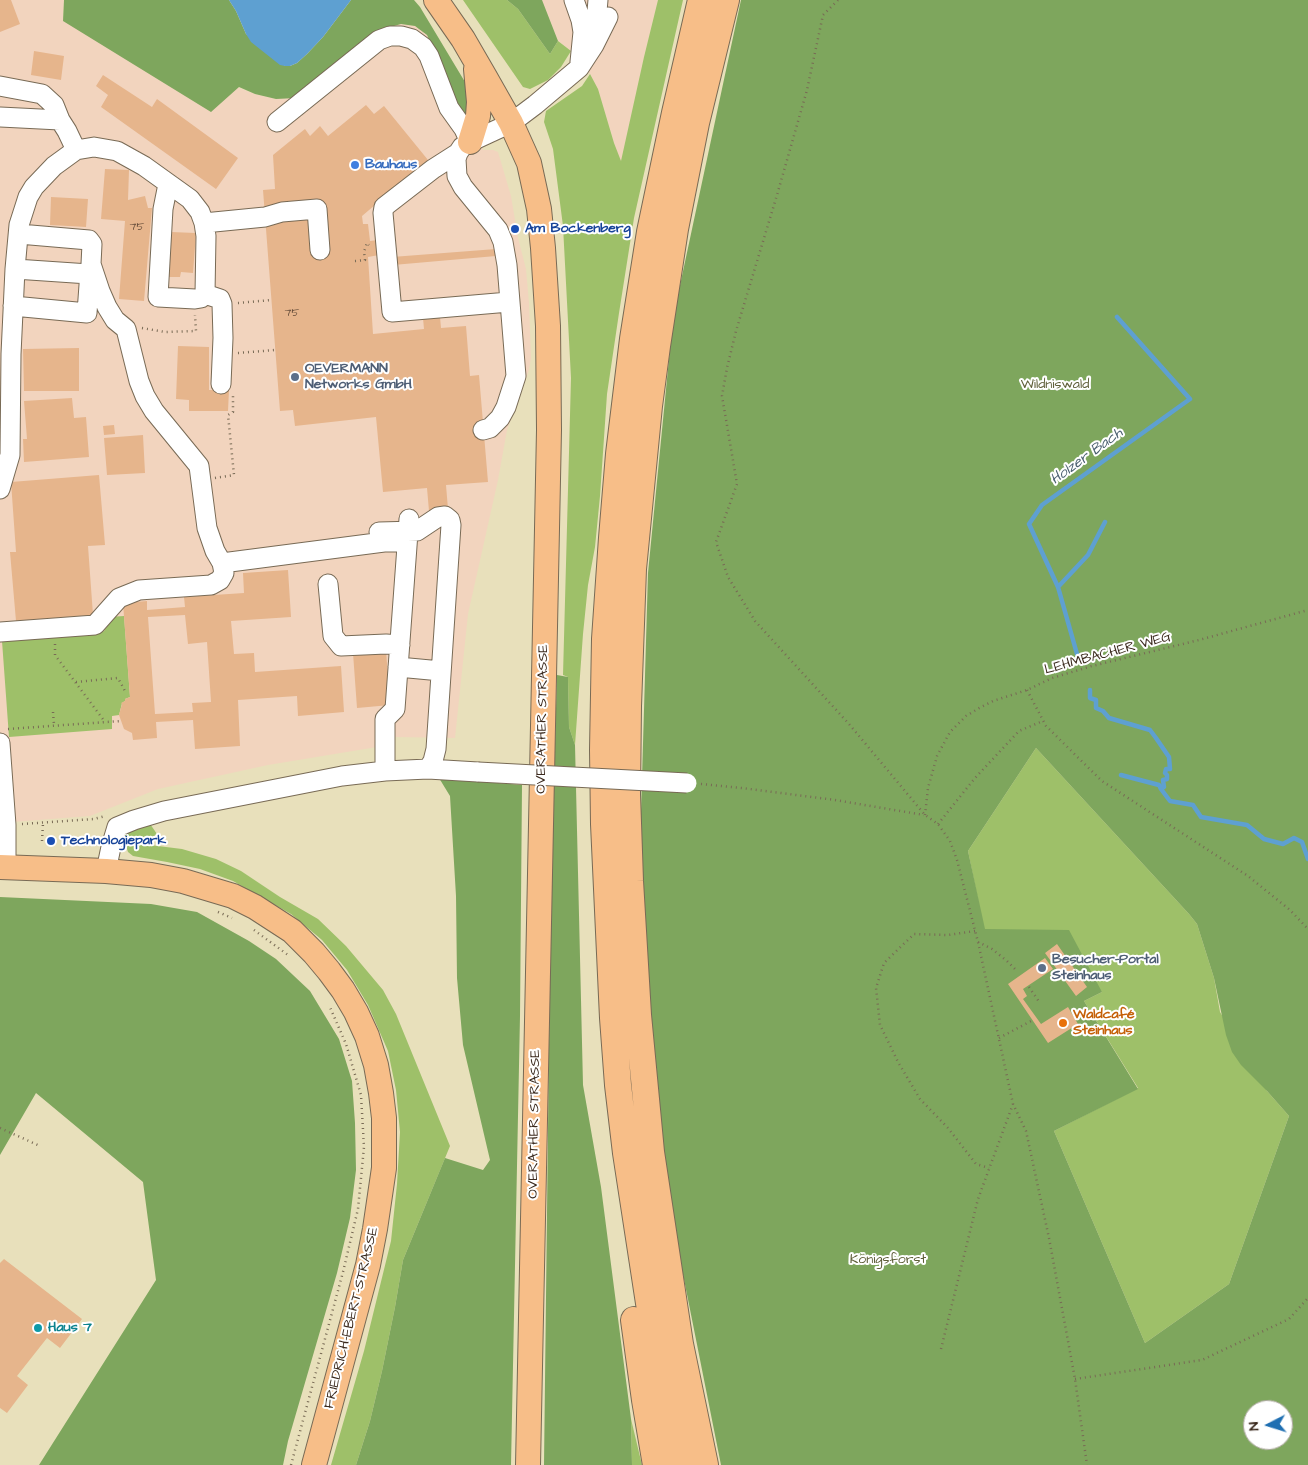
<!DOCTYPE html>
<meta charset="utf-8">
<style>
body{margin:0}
#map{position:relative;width:1308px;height:1465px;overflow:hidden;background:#e8e0bb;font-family:"Architects Daughter",sans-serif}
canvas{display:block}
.north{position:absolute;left:1243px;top:1400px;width:50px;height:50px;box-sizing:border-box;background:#fff;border:1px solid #b1aaa5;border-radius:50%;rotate:265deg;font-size:14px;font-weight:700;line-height:20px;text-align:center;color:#3b2a1e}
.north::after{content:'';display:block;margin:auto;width:18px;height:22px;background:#1f6fb2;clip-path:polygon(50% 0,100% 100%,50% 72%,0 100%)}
</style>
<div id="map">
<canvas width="1308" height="1465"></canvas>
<div class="north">N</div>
</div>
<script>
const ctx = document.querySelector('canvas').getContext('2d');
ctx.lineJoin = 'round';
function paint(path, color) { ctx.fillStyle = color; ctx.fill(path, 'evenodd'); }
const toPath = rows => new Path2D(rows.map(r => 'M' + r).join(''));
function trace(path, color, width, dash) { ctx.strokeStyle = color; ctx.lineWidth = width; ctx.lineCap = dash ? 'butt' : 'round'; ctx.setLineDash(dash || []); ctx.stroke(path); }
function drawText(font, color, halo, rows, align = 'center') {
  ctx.font = font + ' "Architects Daughter",sans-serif'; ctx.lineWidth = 4; ctx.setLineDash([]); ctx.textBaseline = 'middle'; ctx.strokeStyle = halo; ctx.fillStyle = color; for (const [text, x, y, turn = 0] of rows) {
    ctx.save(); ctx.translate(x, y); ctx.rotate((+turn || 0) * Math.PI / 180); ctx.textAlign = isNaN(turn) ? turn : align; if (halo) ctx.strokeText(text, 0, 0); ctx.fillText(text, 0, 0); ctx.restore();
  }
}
paint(toPath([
 [0,0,64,0,63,21,255,94,276,99,387,28,401,24,415,26,427,35,468,117,483,150,493,150,498,152,511,196,518,238,526,269,529,303,531,358,529,370,507,430,498,480,468,614,455,738,395,737,377,739,377,747,268,765,158,789,90,816,12,822,0,828],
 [542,0,658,0,644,57,621,162,614,143,598,89,590,74,571,51,558,41]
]), '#f2d4be');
paint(toPath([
 [463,0,507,0,518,9,550,54,558,41,571,51,561,67,548,80,530,89,523,87],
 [658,0,683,0,634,218,619,313,607,394,600,496,595,547,588,585,583,634,575,745,569,727,568,677,563,675,571,378,563,226,553,149,544,122,546,111,582,86,590,74,598,89,614,143,621,161,644,57],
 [124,616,130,697,125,699,125,701,122,703,119,715,112,716,112,729,9,737,2,641,96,634,104,631,108,625,109,617],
 [1036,748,1189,914,1197,924,1214,978,1220,1012,1267,1091,1289,1116,1229,1284,1145,1343,1054,1131,1138,1088,1084,1001,1102,992,984,929,968,851],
 [148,821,157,834,142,844,182,849,216,859,241,871,280,897,318,919,346,946,383,990,396,1014,450,1146,403,1260,395,1307,382,1371,370,1421,356,1465,331,1465,364,1351,391,1241,397,1184,400,1132,396,1090,388,1051,368,1005,347,970,322,940,291,914,233,881,200,869,167,862,133,856,128,852,125,843,125,835,129,830],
 [631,1419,642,1465,632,1465]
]), '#9ec069');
paint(toPath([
 [64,0,229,0,236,11,246,34,285,66,290,66,297,63,307,54,323,37,351,0,414,0,420,7,465,82,472,98,468,117,459,109,443,69,427,35,415,26,401,24,387,28,296,98,276,99,255,94,239,87,211,112,63,21],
 [507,0,542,0,558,41,550,54,518,9],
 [741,0,1308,0,1308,1465,721,1465,672,1219,651,1045,640,846,648,573,673,318],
 [1036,748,1189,914,1197,924,1214,978,1226,1035,1232,1052,1241,1065,1267,1091,1289,1116,1229,1284,1145,1343,1054,1131,1138,1089,1084,1001,1102,992,1069,930,985,929,968,851],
 [1253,1410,1283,1410,1283,1440,1253,1440],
 [557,675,568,677,569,727,575,745,583,1085,601,1187,631,1419,632,1465,544,1465,551,877],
 [439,778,522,785,520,1016,511,1465,356,1465,370,1421,382,1371,395,1307,403,1260,445,1158,483,1170,490,1160,463,1045,457,978,456,896,450,796],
 [0,897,151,904,197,912,249,941,276,959,310,991,339,1039,352,1081,355,1123,356,1170,350,1218,337,1273,288,1441,283,1465,39,1465,156,1280,143,1182,36,1093,0,1155]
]), '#7ea65d');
paint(toPath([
 [229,0,351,0,323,37,307,54,297,63,290,66,285,66,280,65,251,42,246,34,236,11]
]), '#5ea0d1');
trace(toPath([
 [1058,587,1088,555,1105,522],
 [1077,654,1058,587,1029,524,1042,505,1190,399,1117,317],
 [1090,690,1090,698,1096,700,1096,708,1103,711,1109,718,1150,730,1156,738,1169,757,1170,769,1166,769,1165,773,1167,775,1167,779,1163,780,1164,787,1161,789,1170,801,1193,805,1201,817,1247,825,1264,839,1283,844,1294,838,1302,842,1308,859],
 [1121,775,1159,785,1161,789]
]), '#5ea0d1', 4.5);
paint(toPath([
 [0,0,11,0,20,24,0,32],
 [34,51,64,56,61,80,31,75],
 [103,75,152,107,157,99,238,158,216,189,101,107,108,95,96,86],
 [366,105,374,114,384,106,428,160,362,216,363,224,368,224,370,241,378,240,379,255,368,257,373,334,424,329,423,318,440,317,441,328,466,326,470,376,479,375,488,482,446,485,448,509,429,511,427,488,383,492,376,417,295,426,293,410,280,411,263,190,275,189,273,155,300,133,305,129,310,136,320,126,328,136],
 [105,169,129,170,128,200,145,196,148,208,152,208,144,301,119,299,125,221,101,219],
 [51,197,88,199,86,227,50,225],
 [171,232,196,233,193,273,181,272,180,277,167,277],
 [496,249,496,256,393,265,392,257],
 [178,346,209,347,209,390,229,390,228,411,189,411,189,400,176,399],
 [79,348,79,391,24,391,23,349],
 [72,398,74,418,86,417,89,457,24,462,23,439,27,439,24,401],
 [114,425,115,434,104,435,103,426],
 [143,435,145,473,107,475,104,438],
 [99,475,105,545,88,546,93,615,16,621,10,552,16,552,11,482],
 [288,570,291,617,231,621,234,654,254,653,255,672,341,666,344,712,298,716,297,696,238,700,240,746,195,749,193,720,156,722,157,738,133,740,132,733,124,729,119,715,122,704,121,703,125,701,125,699,130,697,123,603,147,601,147,610,185,607,184,597,244,593,243,573],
 [185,615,188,644,207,642,211,702,192,703,193,712,155,714,148,617],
 [386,650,390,705,357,708,353,653],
 [1057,944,1087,987,1076,996,1045,953],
 [1045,958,1053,969,1023,989,1027,996,1023,999,1041,1024,1068,1007,1078,1024,1048,1043,1008,984],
 [4,1259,82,1319,60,1348,47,1338,17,1376,28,1385,7,1413,0,1408,0,1263]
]), '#e6b58c');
const minor = toPath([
 [574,0,581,20,583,32,580,62],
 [595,34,598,0],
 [0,86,42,94,54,105,60,120,67,131,76,150,54,166,34,187,28,197,19,225,15,269,11,354,10,455,0,489],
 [0,117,60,120],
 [277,122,379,40,390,36,401,36,412,39,423,47,429,56,449,108,464,129,470,142],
 [76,150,94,147,117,151,144,166,190,199,200,212,204,223,206,236,205,294,220,299,222,304,223,338,221,384],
 [458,153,433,169,384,207,383,213,392,312,509,302],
 [168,184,163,209,158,297,195,299,201,298,205,294],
 [204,223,265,217,282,212,317,209,320,250],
 [15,269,89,274],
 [13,306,87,313,90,271],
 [483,430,490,428,500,418,506,407,516,376,507,265,503,242,498,230,463,187,457,176,456,159,458,153,462,147,470,142,511,123,535,105,579,68,594,45,608,17],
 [379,532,417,531,438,517,445,516,450,520,451,525,436,749,433,761,428,769],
 [222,563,384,542,398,542],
 [328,584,333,636,341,646,386,644,400,645],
 [0,632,95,625,119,598,139,590,211,585,220,580,224,573,222,563,215,551,207,528,199,466,154,411,145,396,139,381,126,329,115,320,107,307,100,291,91,264,92,244,89,240,19,234],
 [398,667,441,671],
 [0,743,6,825,6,867],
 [385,771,385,719,395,709,409,519],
 [106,871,111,847,117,827,134,820,164,811,342,776,385,771,428,769,478,772]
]);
const major = toPath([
 [436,0,463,39,485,77,511,123,529,163,539,209,543,248,548,326,549,430,528,1465],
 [470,142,478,116,479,102,476,69],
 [0,867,106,871,151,875,183,881,233,896,255,907,292,931,314,953,329,971,343,990,356,1012,367,1036,376,1065,381,1093,384,1118,384,1168,375,1229,368,1265,314,1465]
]);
const highway = toPath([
 [634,1320,645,1400,656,1465],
 [681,1465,665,1395,649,1303,626,1153,618,1085,613,1018,604,824,603,750,605,639,612,538,619,454,633,339,650,232,675,113,701,0],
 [705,1465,680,1344,651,1152,638,1015,630,881,627,794,628,706,633,569,649,406,657,346,675,229,696,123,726,0]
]);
trace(minor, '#786a55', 21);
trace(major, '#786a55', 26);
trace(highway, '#786a55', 28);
trace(toPath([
 [838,0,823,15,807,90,777,195,736,331,727,368,722,396,737,484,716,542,728,577,755,621,849,724,925,815,938,824,950,841,957,860,978,942,1013,1104,1026,1131,1049,1238,1075,1379,1087,1465],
 [355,261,365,260,364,252,367,243,369,245],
 [238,303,271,300],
 [142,328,165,332,196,331,195,315],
 [238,353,275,350],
 [215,478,234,475,228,415,233,412,233,395],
 [55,644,55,655,105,722],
 [76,682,118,678,125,691],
 [1027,690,1046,726,1102,781,1248,876,1290,910,1308,929],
 [53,712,54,725],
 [8,729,121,721],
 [701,784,742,788,835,800,924,815],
 [925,815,928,788,937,756,950,732,966,716,981,707,993,701,1027,690,1052,678,1092,666,1199,640,1308,610],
 [22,824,94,819,105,816],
 [938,824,975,778,1019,731,1043,721],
 [42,841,43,823],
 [218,912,232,918],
 [254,930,288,955],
 [975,931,948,935,914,934,884,963,876,988,880,1025,898,1062,920,1099,948,1128,976,1164,989,1168],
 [978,942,992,949,1007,961,1017,971],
 [1029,987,1040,1003],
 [999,1038,1033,1020],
 [0,1128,40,1146],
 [941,1349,978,1199,1013,1104],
 [1075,1379,1202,1360,1289,1319,1308,1298],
 [291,1465,343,1272,358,1209,364,1147,361,1095,346,1044,329,1005]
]), '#786a55', 2.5, [1, 4]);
trace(minor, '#fff', 19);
trace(major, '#f7be88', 24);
trace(highway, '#f7be88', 26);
const minorBridge = toPath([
 [478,772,687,783]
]);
trace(minorBridge, '#786a55', 21, []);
trace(minorBridge, '#fff', 19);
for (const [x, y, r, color] of [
 [355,165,5,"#3f7fe0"],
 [515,229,5,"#1a4fb4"],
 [295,377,5,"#5c6f8a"],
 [51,841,5,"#1a4fb4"],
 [1042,968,5,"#5c6f8a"],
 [1063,1023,5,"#e8710a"],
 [38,1328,5,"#0f9aa8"]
]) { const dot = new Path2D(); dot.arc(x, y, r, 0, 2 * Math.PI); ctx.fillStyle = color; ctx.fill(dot); trace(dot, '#fff', 2); }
drawText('11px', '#664d3a', null, [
 ["75",137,228],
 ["75",292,314]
]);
drawText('bold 14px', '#366cbe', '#fff', [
 ["Bauhaus",365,165]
], 'left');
drawText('bold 14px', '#164399', '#fff', [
 ["Am Bockenberg",525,229],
 ["Technologiepark",61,841]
], 'left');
drawText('bold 14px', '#4e5e75', '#fff', [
 ["OEVERMANN",305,369],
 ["Networks GmbH",305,385],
 ["Besucher-Portal",1052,960],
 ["Steinhaus",1052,976]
], 'left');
drawText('14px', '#5e5e38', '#fff', [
 ["Wildniswald",1055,385],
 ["Königsforst",888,1260]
]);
drawText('14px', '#3b2a1e', '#fff', [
 ["LEHMBACHER WEG",1108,654,-15],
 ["OVERATHER STRASSE",543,719,-89],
 ["OVERATHER STRASSE",535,1124,-89],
 ["FRIEDRICH-EBERT-STRASSE",352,1318,-76]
]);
drawText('bold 14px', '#c56008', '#fff', [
 ["Waldcafé",1073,1015],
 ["Steinhaus",1073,1031]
], 'left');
drawText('bold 14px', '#0d838f', '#fff', [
 ["Haus 7",48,1328]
], 'left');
drawText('italic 15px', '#4b5f6f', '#fff', [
 ["Holzer Bach",1087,457,-36]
]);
</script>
